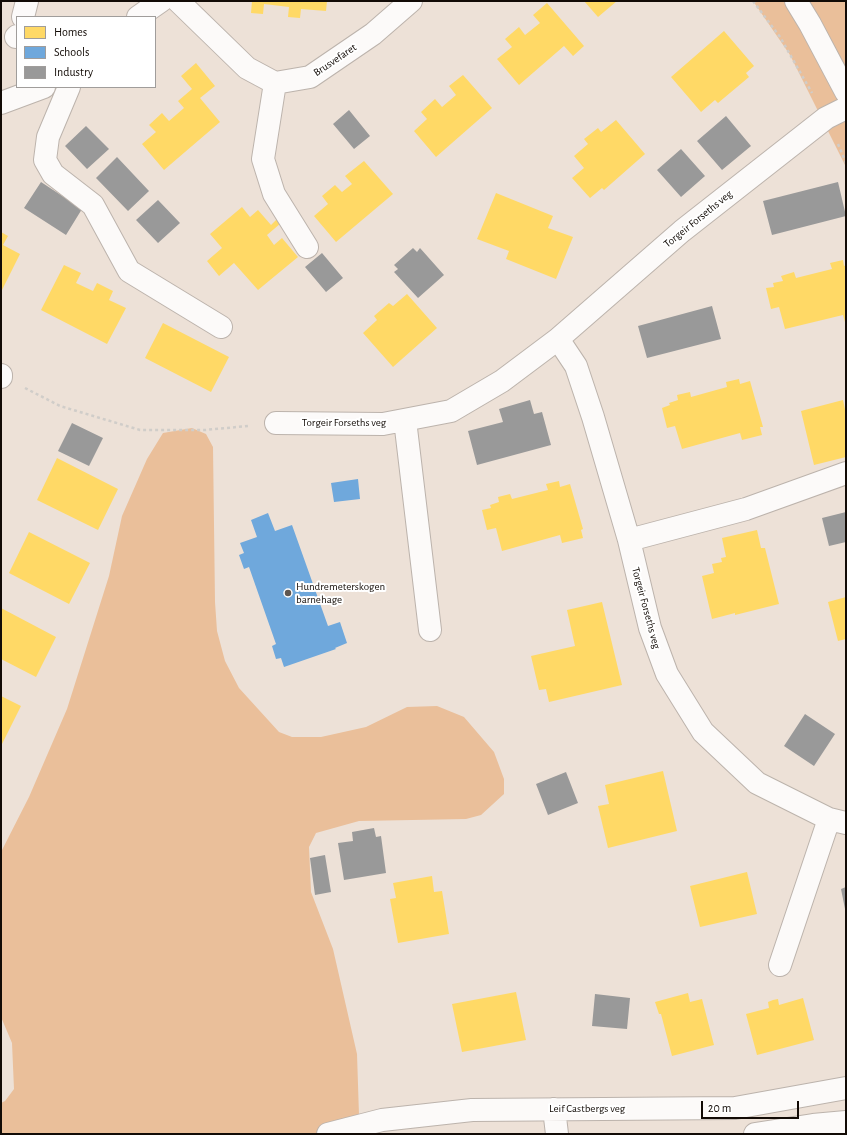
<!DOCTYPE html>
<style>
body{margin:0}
#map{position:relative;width:847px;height:1135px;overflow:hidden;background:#ede1d7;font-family:"Alegreya Sans",sans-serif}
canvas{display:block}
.frame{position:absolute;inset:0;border:2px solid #120b06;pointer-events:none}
.legend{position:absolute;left:16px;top:16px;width:140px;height:72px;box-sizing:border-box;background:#fff;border:1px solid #a09d9b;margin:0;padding:5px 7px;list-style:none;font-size:12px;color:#120b06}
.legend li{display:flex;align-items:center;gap:8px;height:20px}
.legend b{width:20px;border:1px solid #a09d9b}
.scale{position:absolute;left:701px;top:1101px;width:98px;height:18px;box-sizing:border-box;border:2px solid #120b06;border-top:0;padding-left:5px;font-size:12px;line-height:14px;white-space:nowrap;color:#120b06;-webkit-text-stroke:3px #fff;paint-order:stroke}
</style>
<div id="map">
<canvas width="847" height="1135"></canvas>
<div class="frame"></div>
<ul class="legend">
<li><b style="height:11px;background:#ffd966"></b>Homes</li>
<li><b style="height:11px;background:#6fa8dc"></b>Schools</li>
<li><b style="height:11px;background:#999"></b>Industry</li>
</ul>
<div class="scale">20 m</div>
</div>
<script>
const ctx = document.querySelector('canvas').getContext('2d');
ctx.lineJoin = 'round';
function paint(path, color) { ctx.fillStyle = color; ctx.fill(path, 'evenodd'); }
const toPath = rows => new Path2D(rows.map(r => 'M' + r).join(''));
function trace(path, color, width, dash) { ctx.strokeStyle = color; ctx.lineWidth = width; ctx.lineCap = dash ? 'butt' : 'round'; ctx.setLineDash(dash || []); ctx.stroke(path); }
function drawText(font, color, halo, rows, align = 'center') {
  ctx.font = font + ' "Alegreya Sans",sans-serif'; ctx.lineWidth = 4; ctx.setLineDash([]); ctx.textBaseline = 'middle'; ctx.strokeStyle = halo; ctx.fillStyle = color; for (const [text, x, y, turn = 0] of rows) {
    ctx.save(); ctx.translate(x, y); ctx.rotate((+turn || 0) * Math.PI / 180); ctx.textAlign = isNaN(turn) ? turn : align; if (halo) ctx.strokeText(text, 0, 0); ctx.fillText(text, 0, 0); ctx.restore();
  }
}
paint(toPath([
 [753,1,846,1,846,167,790,55],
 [192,428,206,434,213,447,215,602,217,631,225,661,239,688,279,732,292,737,321,737,366,727,407,707,437,706,464,717,494,752,504,779,504,794,481,815,466,819,359,821,316,833,309,847,311,892,333,949,357,1054,359,1115,338,1134,1,1134,1,1103,5,1101,14,1089,12,1043,1,1017,1,852,29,797,67,709,109,576,122,516,147,459,163,433]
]), '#eabf9a');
paint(toPath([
 [252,1,327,1,326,11,301,9,300,18,288,17,289,7,264,4,263,14,251,13],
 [584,1,617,1,598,17],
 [547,3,584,46,573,56,564,46,519,85,497,59,512,47,505,39,519,27,525,35,540,23,533,15],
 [724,31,754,66,746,73,749,77,718,103,715,100,701,112,671,77],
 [196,63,215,86,200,98,220,122,164,170,142,144,156,132,149,125,162,113,169,121,184,108,178,101,192,89,181,76],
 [463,75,492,108,436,157,414,131,427,119,421,112,435,99,442,107,456,95,449,86],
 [616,120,645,154,604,190,602,188,590,198,572,178,584,168,574,156,588,144,584,139,598,128,601,132],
 [364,161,393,194,336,242,314,216,328,204,322,196,335,185,342,192,352,184,345,176],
 [496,193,553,216,548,228,573,237,556,279,506,259,509,251,477,239],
 [242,207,250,217,258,210,271,225,277,219,281,223,267,235,274,245,282,238,298,257,258,290,234,263,219,276,207,261,222,248,210,234],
 [1,232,8,236,3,245,20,254,1,292],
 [843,260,844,266,846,265,846,322,845,322,843,315,785,329,779,307,771,309,766,288,774,287,773,283,783,281,781,276,794,272,796,278,832,269,830,263],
 [64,265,81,273,76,283,93,291,97,283,113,291,109,300,126,308,107,344,41,310],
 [407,294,437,328,393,367,363,333,377,320,374,316,389,303,393,306],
 [163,323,229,357,211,392,145,358],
 [739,379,740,384,750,381,763,427,760,427,762,435,742,440,740,433,682,449,675,426,667,428,662,408,670,405,669,403,678,400,677,395,690,392,691,397,727,387,726,382],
 [843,400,846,414,846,457,814,465,801,411],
 [57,458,118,489,98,530,37,500],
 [559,481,560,487,570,484,583,529,581,530,583,538,562,543,560,535,502,551,496,528,487,530,482,510,491,508,490,505,499,502,498,497,510,494,512,499,548,490,546,484],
 [757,530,761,548,765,548,779,604,735,615,735,613,712,619,702,576,714,573,712,564,722,562,721,558,726,557,722,538],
 [29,532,90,563,69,604,9,573],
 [846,597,846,639,838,641,828,602],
 [602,602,622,685,549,702,546,689,539,690,531,656,575,646,567,610],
 [1,608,56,637,36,677,1,659],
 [1,696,21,706,1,746],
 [663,771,677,831,608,848,598,806,609,804,605,785],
 [747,872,757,914,700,927,690,886],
 [432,876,434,892,442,891,449,934,398,943,390,899,396,898,393,883],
 [516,992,526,1040,462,1052,452,1004],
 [688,993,690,1002,702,999,714,1045,672,1056,661,1014,659,1014,655,1002],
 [803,998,814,1040,757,1055,746,1014,769,1008,768,1002,773,1000,778,999,779,1005]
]), '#ffd966');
paint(toPath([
 [358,479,360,499,334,502,331,483],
 [268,513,275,531,292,525,328,626,340,622,347,643,335,648,336,649,284,667,281,658,276,659,272,646,276,644,249,567,244,569,239,555,244,553,240,543,257,537,251,520]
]), '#6fa8dc');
paint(toPath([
 [349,110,370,136,354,149,333,124],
 [726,116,751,146,722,170,697,141],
 [86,126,109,149,87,169,65,146],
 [681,149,705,176,681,197,657,170],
 [117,157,149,191,128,211,96,178],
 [41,182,82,209,66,235,24,208],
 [838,182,846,216,772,235,763,201],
 [158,200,180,223,158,243,136,220],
 [413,248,417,252,420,248,444,275,418,298,394,272,398,269,394,265],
 [322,253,343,278,326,292,305,267],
 [712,306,721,339,647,358,638,326],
 [530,400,534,414,542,412,551,445,477,465,468,431,503,422,499,409],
 [72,423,103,438,89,466,58,451],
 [846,512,846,542,829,546,822,518],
 [805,714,835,734,814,766,784,746],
 [566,772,578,803,548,815,536,784],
 [374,828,376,837,381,836,386,873,344,880,338,843,353,841,352,832],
 [325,855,331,892,315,895,310,858],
 [846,887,846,908,845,909,841,889],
 [595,994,630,998,627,1029,592,1026]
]), '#999');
const minor = toPath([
 [178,1,247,68,275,83,310,77,373,34,411,1],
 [796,1,810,24,846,92],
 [23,17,27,1],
 [138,17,161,1],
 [16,37,17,36],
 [275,83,263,159,274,194,307,247],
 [69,87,48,137,45,160,53,174,93,205,129,271,221,327],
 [1,103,44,87],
 [558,339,576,366,593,417,629,540,650,628,667,674,703,732,757,783,829,819,846,823],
 [1,375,1,377],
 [405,420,430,630],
 [276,423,383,424,451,411,502,381,558,339,682,231,826,118,846,108],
 [629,540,746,509,846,473],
 [780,965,829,819],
 [554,1109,557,1134],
 [328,1134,382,1120,472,1110,735,1108,846,1088],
 [755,1134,813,1125,846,1122]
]);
trace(minor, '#bcb3ac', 24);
trace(toPath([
 [753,1,780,37,812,93],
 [838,144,846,163],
 [25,388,60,406,140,430,205,430,248,426]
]), '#d0cdc9', 2.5, [3, 3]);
trace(minor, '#fcfaf9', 22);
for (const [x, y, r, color] of [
 [288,593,4,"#5f564f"]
]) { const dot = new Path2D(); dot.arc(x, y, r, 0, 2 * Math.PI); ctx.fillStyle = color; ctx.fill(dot); trace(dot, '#fff', 1.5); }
drawText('11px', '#120b06', '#fff', [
 ["Brusvefaret",335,60,-34],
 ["Torgeir Forseths veg",698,219,-39],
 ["Torgeir Forseths veg",344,423],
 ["Torgeir Forseths veg",646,608,75],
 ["Leif Castbergs veg",587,1109]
]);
drawText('11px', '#120b06', '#fff', [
 ["Hundremeterskogen",296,587],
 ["barnehage",296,600]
], 'left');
</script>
